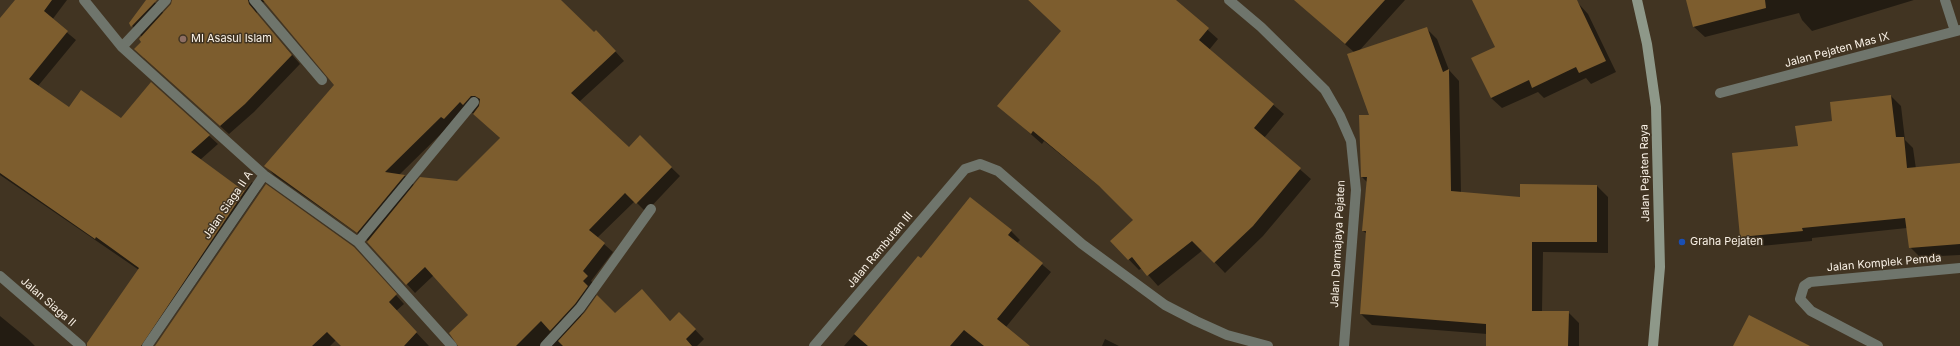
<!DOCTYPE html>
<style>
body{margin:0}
canvas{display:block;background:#413422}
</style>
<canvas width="1960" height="346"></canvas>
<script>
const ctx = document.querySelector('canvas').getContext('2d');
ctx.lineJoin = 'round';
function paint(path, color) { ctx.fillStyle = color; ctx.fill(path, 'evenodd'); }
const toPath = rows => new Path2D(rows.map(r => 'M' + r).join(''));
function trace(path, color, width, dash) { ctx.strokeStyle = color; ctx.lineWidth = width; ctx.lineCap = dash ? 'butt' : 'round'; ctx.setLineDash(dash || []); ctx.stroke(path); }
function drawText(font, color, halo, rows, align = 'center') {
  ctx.font = font + ' Inter,sans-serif'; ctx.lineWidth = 3; ctx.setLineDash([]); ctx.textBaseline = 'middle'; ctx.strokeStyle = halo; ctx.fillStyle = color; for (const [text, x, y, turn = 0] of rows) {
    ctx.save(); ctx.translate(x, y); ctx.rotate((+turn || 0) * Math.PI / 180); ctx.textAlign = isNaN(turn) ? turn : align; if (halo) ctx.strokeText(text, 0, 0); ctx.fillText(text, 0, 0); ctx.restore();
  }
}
paint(toPath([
 [16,0,67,0,52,20,76,40,38,86,69,108,121,119,151,83,218,144,200,160,244,192,252,182,260,190,153,346,99,346,139,270,0,175,0,19],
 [147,0,153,0,164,14,172,5,173,0,559,0,594,34,605,40,624,61,579,102,629,148,640,137,680,176,646,212,635,201,597,238,613,252,591,281,596,285,591,290,596,295,581,316,615,315,642,290,670,321,679,313,704,339,697,346,459,346,470,315,434,275,415,293,367,240,274,175,266,166,335,85,265,2,259,3,256,7,257,14,300,64,254,112,229,134,144,58,142,37,130,23],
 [469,110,501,139,457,182,415,186,405,176,399,175,450,125],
 [1028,0,1174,0,1218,39,1209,50,1284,114,1264,138,1311,179,1263,236,1225,273,1203,250,1158,286,1142,268,1139,270,1111,241,1134,220,1110,195,1044,141,1042,144,999,106,1062,31],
 [1295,0,1405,0,1359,51,1426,28,1437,39,1449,70,1459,81,1461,193,1521,198,1597,186,1608,197,1608,253,1543,252,1542,312,1568,312,1579,323,1579,346,1487,346,1487,334,1372,325,1361,314,1367,234,1363,231,1367,182,1362,177,1370,116,1355,53],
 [1473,0,1570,0,1578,3,1588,14,1616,72,1591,84,1586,78,1544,98,1538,92,1502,108,1491,98,1496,48],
 [1687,0,1914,0,1812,31,1802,20,1799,13,1705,37,1694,27],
 [1891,96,1901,106,1905,140,1913,148,1916,169,1960,164,1960,255,1920,257,1910,247,1907,228,1812,238,1812,241,1751,247,1741,237,1799,147,1833,122],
 [1011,231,1020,240,1017,243,1051,272,1006,327,1027,346,844,346,921,259],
 [362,257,404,304,396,311,429,346,342,346,336,340,330,346,156,346],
 [0,316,28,339,35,346,0,346],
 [1105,339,1119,346,1102,346]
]), '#0007');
paint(toPath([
 [15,0,52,0,44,11,68,31,29,79,69,107,81,90,121,118,151,82,210,135,191,152,244,191,252,180,141,346,87,346,87,343,139,268,96,237,95,239,0,173,0,18],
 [146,0,157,0,131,27,129,23],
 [172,0,248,0,249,4,292,55,245,104,220,126,134,49,141,42,139,39,171,4],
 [263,0,561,0,594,32,596,30,616,51,571,93,629,147,640,135,672,167,636,204,625,193,589,230,605,243,583,271,588,276,583,281,588,286,575,304,550,331,541,321,516,346,458,346,449,333,468,315,425,267,406,285,367,242,420,177,457,181,500,138,473,114,479,106,480,99,475,96,471,96,463,105,460,102,444,119,441,117,385,172,405,175,357,233,264,166,334,85],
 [1028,0,1176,0,1209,28,1199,40,1274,104,1254,128,1301,168,1253,226,1214,263,1192,241,1147,276,1132,257,1128,260,1110,241,1133,220,1099,186,1033,131,1031,134,997,106,1061,31],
 [1294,0,1385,0,1345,44],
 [1472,0,1577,0,1606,61,1579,73,1576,67,1532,88,1529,80,1491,98,1471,58,1495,47],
 [1686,0,1765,0,1766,8,1693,27],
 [1427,27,1443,72,1449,69,1451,191,1520,197,1520,184,1597,185,1597,242,1532,242,1532,311,1569,311,1568,346,1486,346,1486,324,1360,314,1366,231,1362,231,1367,177,1361,177,1359,115,1369,115,1347,54],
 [1891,95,1896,137,1904,137,1907,168,1960,163,1960,244,1909,248,1905,218,1802,228,1803,231,1740,237,1732,153,1798,146,1795,126,1832,121,1830,102],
 [266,184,354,247,397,294,389,302,417,332,404,346,341,346,327,332,312,346,155,346],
 [970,197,1012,230,1008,235,1043,263,997,319,1030,346,984,346,964,330,950,346,868,346,854,334,918,256,921,258],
 [642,289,670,321,679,312,696,329,686,339,692,346,563,346,558,341,585,312,597,295,615,313],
 [1749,315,1810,346,1733,346]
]), '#7d5d2e');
trace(toPath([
 [84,0,122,47,264,175,358,242,452,346],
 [254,0,322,80],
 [1229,0,1261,27,1325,90,1340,116,1351,141,1356,190,1344,346],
 [1945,0,1955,31],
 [122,47,166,0],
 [1720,93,1960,30],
 [358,242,474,102],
 [0,276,81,346],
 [147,346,264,175],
 [545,346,580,308,651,209],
 [814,346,965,169,980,164,998,171,1082,244,1165,305,1196,321,1227,335,1268,346],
 [1878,346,1811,311,1800,299,1804,286,1810,282,1960,268]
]), '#6f756c', 10);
trace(toPath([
 [1637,0,1647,44,1656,107,1660,267,1653,346]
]), '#8e9889', 10);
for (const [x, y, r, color] of [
 [183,39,4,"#8d6e63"],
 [1682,242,4,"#1a4fb4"]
]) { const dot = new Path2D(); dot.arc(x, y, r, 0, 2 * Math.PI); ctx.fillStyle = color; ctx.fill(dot); trace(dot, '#413422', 1.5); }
drawText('11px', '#faf2e7', '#413422', [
 ["MI Asasul Islam",191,39],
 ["Graha Pejaten",1690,242]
], 'left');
drawText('11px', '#faf2e7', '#413422', [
 ["Jalan Pejaten Mas IX",1837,50,-15],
 ["Jalan Pejaten Raya",1645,173,-91],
 ["Jalan Siaga II A",228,205,-56],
 ["Jalan Darmajaya Pejaten",1338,244,-87],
 ["Jalan Rambutan III",880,250,-50],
 ["Jalan Komplek Pemda",1884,263,-5],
 ["Jalan Siaga II",48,302,41]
]);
</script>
